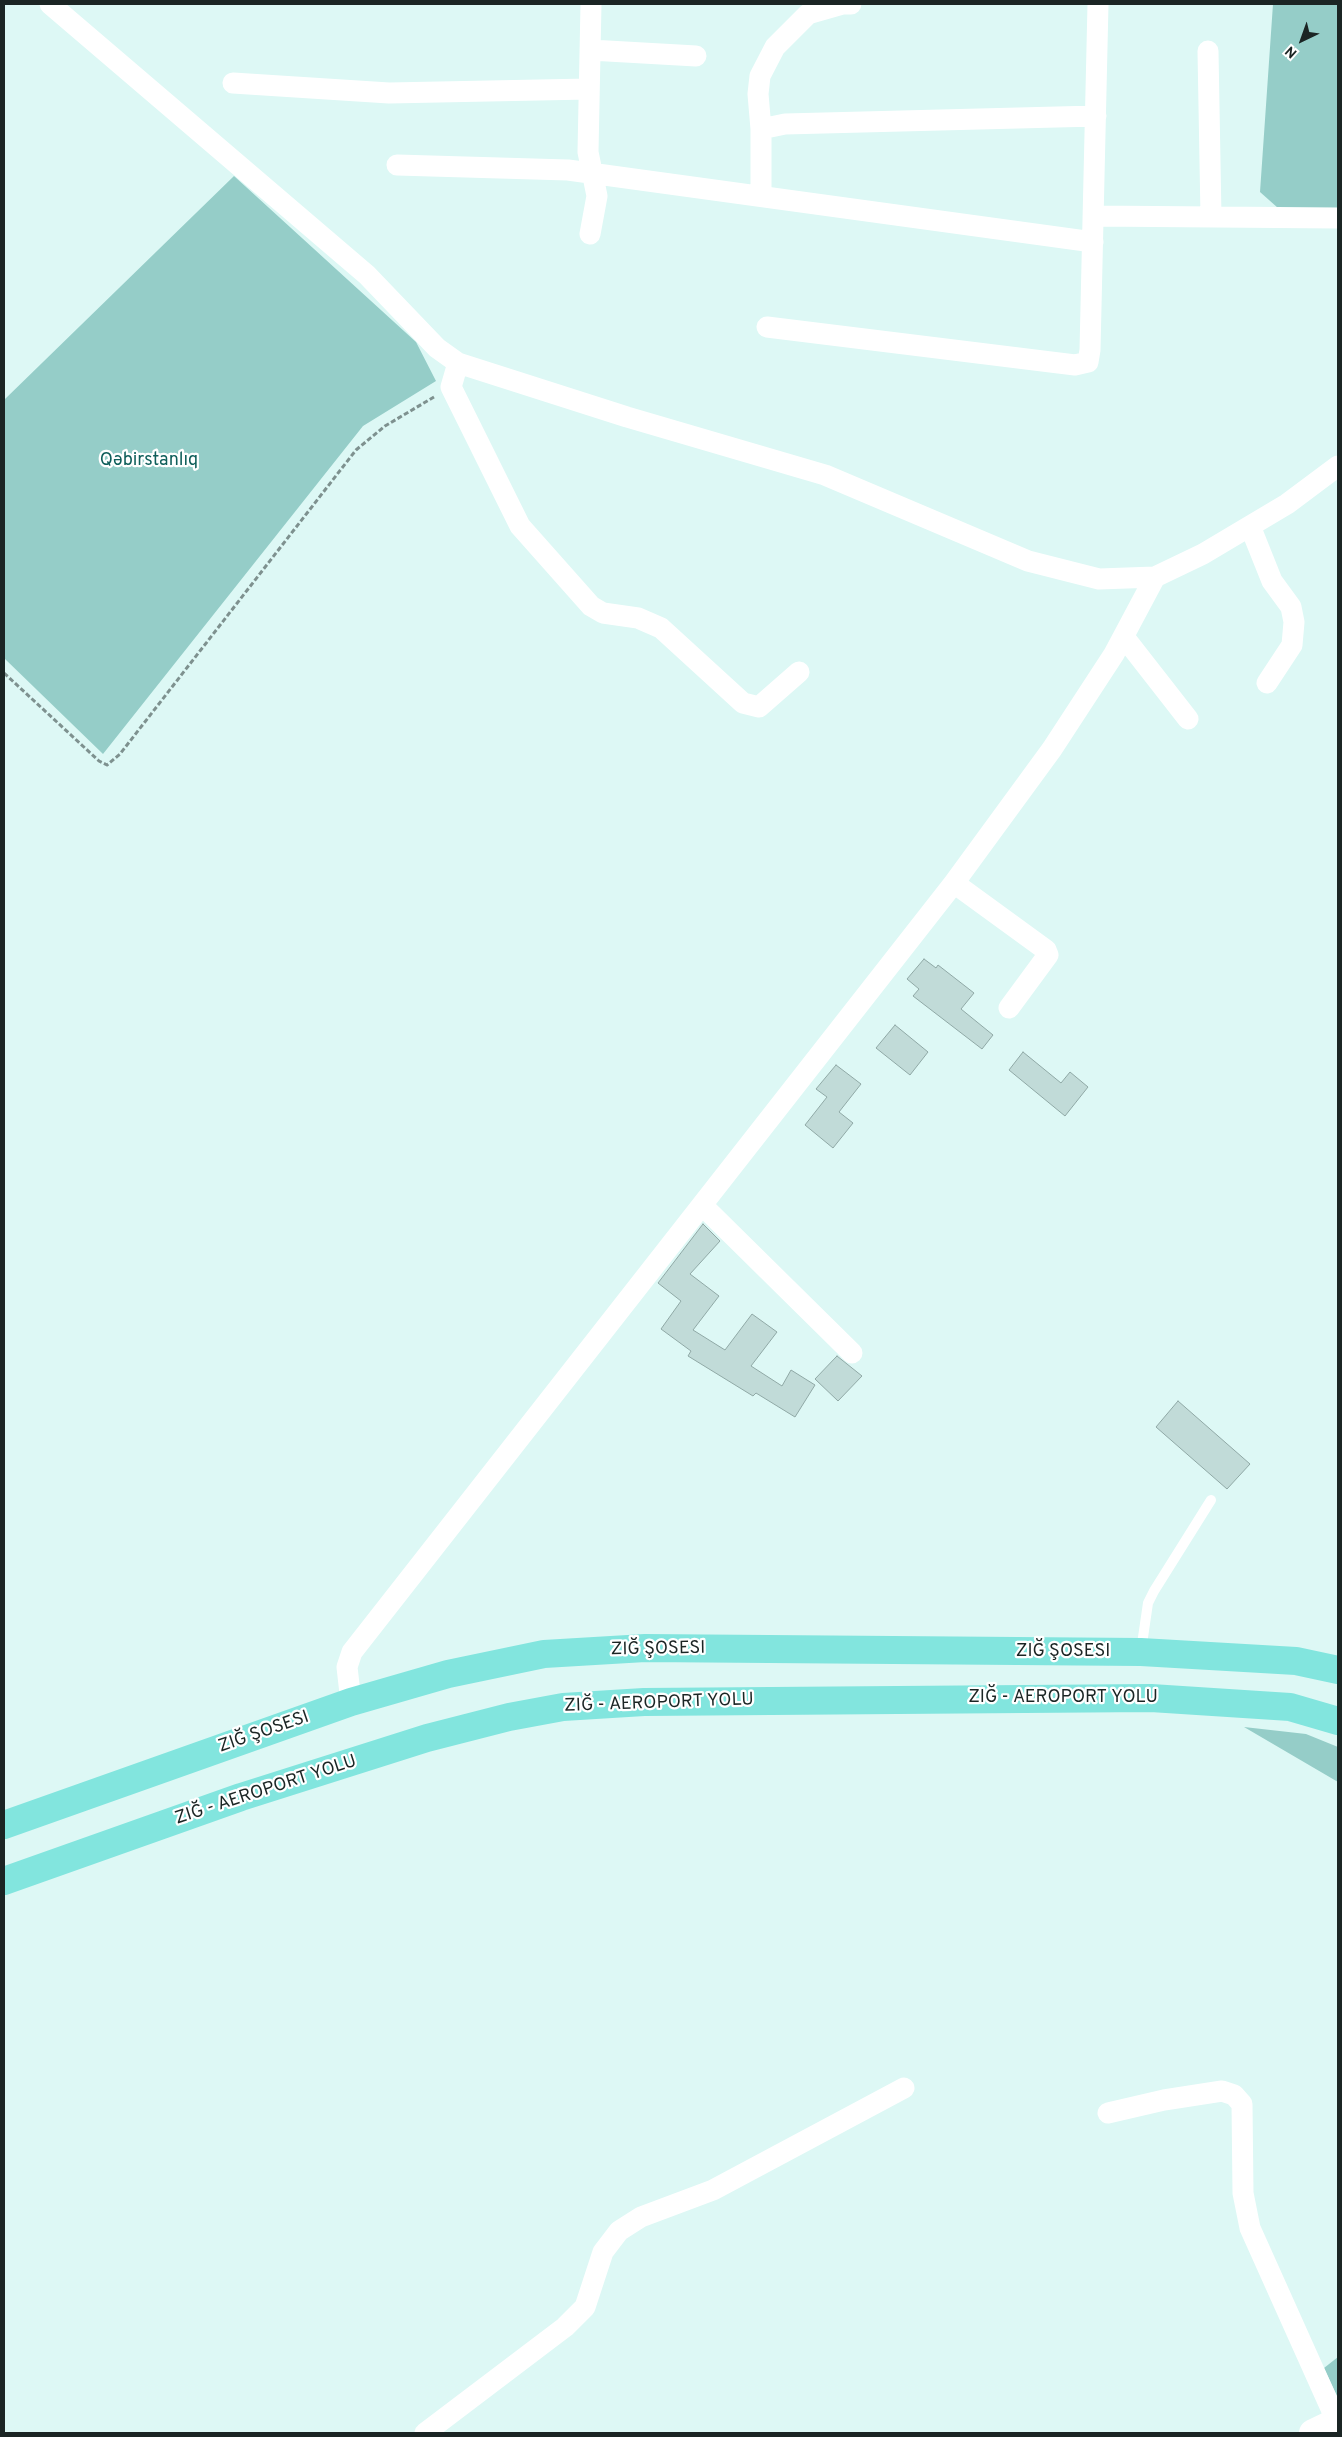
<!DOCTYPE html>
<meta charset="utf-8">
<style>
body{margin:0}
#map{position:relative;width:1342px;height:2437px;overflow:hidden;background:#ddf8f5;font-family:Overpass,sans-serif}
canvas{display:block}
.frame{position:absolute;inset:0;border:5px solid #1b2524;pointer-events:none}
.north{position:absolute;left:1277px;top:15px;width:50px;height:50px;-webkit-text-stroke:4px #fff;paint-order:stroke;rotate:222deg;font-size:14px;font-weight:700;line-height:20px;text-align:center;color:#1b2524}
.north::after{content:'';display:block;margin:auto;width:18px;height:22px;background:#1b2524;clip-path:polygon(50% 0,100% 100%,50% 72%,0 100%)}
</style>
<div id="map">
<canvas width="1342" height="2437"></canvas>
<div class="frame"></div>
<div class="north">N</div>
</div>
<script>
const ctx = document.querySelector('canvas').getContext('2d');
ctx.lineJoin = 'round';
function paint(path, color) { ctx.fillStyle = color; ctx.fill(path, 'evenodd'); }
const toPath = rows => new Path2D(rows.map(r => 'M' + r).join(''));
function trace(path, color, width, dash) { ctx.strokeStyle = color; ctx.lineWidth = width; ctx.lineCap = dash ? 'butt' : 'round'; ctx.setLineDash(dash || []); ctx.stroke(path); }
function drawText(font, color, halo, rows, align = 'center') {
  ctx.font = font + ' Overpass,sans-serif'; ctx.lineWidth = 4.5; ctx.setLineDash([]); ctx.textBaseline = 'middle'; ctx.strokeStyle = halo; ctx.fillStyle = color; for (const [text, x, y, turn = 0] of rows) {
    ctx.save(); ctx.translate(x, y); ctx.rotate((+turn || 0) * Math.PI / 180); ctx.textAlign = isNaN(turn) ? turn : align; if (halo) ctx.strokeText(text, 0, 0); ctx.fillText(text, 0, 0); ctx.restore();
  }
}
paint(toPath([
 [1273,4,1338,4,1338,209,1278,208,1260,192],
 [234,176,416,342,436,381,363,426,103,754,4,658,4,400],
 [1244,1727,1306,1734,1338,1747,1338,1782],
 [1338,2357,1338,2395,1337,2396,1324,2368]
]), '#95cdc8');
const building = toPath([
 [924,959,936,968,938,965,974,993,961,1009,993,1035,982,1049,913,996,919,989,907,979,924,959],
 [895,1025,928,1052,910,1075,876,1048,895,1025],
 [1023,1052,1061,1083,1070,1072,1088,1087,1065,1116,1009,1070,1023,1052],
 [836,1065,861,1084,839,1112,853,1123,833,1148,805,1125,827,1097,816,1089,836,1065],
 [703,1224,720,1241,690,1274,719,1296,693,1330,725,1350,752,1314,777,1332,751,1366,782,1386,791,1370,815,1385,795,1417,756,1393,753,1396,688,1356,691,1351,661,1329,681,1301,658,1283,703,1224],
 [837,1356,862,1376,838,1401,815,1379,837,1356],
 [1178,1401,1250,1464,1227,1489,1156,1427,1178,1401]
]);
paint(building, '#c1dbd8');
trace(building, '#8fa8a5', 1);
trace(toPath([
 [4,673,99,761,107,765,120,754,356,450,385,426,434,397]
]), '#7e918f', 3, [5, 2.5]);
trace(toPath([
 [1141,1651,1148,1603,1154,1591,1211,1500]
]), '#fff', 10);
trace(toPath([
 [50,4,367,275,437,348,458,363,627,417,825,475,1028,561,1099,579,1155,577],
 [590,50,696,56],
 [1208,51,1211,217],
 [233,83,389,93,589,89],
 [761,129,758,94,760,76,775,47,808,14,843,4,851,4],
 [397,165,568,170,1093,242],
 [761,196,761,129,785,124,1096,116],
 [1093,216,1338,218],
 [590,234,597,196,588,152,591,4],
 [767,327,1075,365,1088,362,1090,350,1098,4],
 [458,363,451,387,520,526,591,606,603,613,638,618,661,628,743,703,759,707,799,672],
 [1250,526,1272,581,1291,607,1294,622,1292,645,1267,683],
 [1124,637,1188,719],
 [954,883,1046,950,1048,955,1009,1008],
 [702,1205,852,1353],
 [351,1702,347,1667,352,1652,954,883,1052,749,1114,654,1155,577,1203,554,1287,504,1338,466],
 [1108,2113,1164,2100,1222,2091,1234,2095,1242,2104,1243,2193,1250,2228,1337,2422],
 [425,2433,565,2327,585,2307,603,2252,619,2231,641,2217,713,2190,904,2088]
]), '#fff', 21);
trace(toPath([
 [1313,2433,1338,2421]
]), '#fff', 28);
trace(toPath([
 [4,1825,351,1702,448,1674,544,1654,645,1648,1141,1652,1296,1661,1338,1670],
 [4,1881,241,1797,427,1738,509,1717,563,1707,644,1702,1151,1698,1290,1707,1338,1721]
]), '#82e5de', 28);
drawText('18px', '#0e5e5a', '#fff', [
 ["Qəbirstanlıq",149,461]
]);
drawText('18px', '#1b2524', '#fff', [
 ["ZIĞ ŞOSESI",658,1650,-1],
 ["ZIĞ ŞOSESI",1063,1652],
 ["ZIĞ - AEROPORT YOLU",1063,1698],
 ["ZIĞ - AEROPORT YOLU",659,1704,-2],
 ["ZIĞ ŞOSESI",264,1733,-19],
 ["ZIĞ - AEROPORT YOLU",266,1791,-18]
]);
</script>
